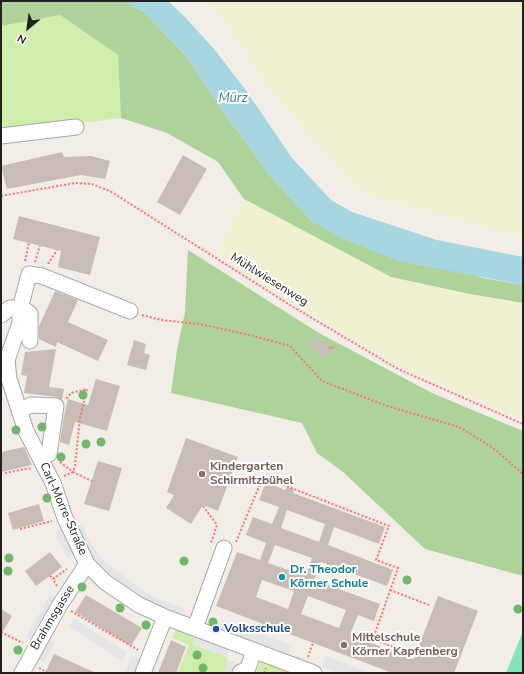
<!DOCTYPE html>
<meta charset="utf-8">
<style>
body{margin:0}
#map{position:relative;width:524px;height:674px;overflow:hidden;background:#f2eee7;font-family:"Nunito Sans",sans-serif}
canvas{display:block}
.frame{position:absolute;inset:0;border:2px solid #212121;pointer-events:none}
.north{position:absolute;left:8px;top:8px;width:40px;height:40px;-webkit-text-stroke:3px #fff;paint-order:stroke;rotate:209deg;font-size:11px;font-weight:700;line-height:16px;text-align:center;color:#212121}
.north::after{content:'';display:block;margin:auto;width:14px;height:18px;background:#212121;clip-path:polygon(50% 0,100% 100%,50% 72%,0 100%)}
</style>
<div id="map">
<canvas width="524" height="674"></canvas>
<div class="frame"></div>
<div class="north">N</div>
</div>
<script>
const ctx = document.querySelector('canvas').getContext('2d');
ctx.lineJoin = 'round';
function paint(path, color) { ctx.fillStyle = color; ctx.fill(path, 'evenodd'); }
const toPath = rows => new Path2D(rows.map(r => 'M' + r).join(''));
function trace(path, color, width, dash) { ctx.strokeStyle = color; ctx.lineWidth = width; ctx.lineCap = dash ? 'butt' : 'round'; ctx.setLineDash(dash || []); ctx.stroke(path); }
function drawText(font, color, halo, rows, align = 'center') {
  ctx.font = font + ' "Nunito Sans",sans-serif'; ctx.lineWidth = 4; ctx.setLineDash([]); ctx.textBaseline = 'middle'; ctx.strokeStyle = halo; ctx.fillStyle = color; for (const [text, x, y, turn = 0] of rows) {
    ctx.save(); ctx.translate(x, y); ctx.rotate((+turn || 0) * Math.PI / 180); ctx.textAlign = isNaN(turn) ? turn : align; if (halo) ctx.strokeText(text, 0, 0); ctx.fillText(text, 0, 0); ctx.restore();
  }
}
paint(toPath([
 [198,1,523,1,523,238,360,192,267,87,220,15],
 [244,199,391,277,470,294,523,303,523,420,391,362,247,275,218,252]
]), '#f0f1d2');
paint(toPath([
 [60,15,118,55,121,118,1,133,1,26],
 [176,630,179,630,197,637,194,645,227,657,228,660,224,673,178,673,189,645,172,638],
 [260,661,283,669,286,673,256,673]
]), '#d0eeab');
paint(toPath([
 [1,1,124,1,144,12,186,56,222,110,272,178,313,222,483,278,523,285,523,303,470,294,391,277,244,199,218,162,167,133,121,118,118,55,60,15,1,26],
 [188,250,319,333,432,393,523,431,523,576,425,549,343,472,317,453,302,423,171,393,177,350,185,312]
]), '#aed39a');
paint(toPath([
 [523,631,523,673,506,673]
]), '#82e4b8');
paint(toPath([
 [82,524,91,544,102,559,139,588,160,600,185,609,182,617,150,604,111,579,92,562,74,526],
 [64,527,76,554,67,558,55,532],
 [50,595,59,600,34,642,26,637],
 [74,618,127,653,122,661,69,626],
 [222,620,292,645,289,654,219,629],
 [197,637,230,648,227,657,193,645],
 [48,639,55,643,44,662,37,658],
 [131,656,140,659,135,673,124,673],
 [326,656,349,665,370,673,338,673,322,667],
 [228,660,238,663,235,673,224,673]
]), '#e5e5e5');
paint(toPath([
 [124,1,168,1,185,17,214,49,245,89,292,158,331,200,352,212,437,240,523,257,523,285,399,261,343,239,313,222,272,178,222,110,186,56,144,12]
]), '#a6d7e1');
paint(toPath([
 [62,152,64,157,91,156,110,161,105,179,81,175,7,189,1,166],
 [183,155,207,169,180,215,157,202],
 [19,216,100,237,90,275,58,267,61,251,13,239],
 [55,291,78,300,68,322,108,340,98,361,57,342,56,347,39,339,39,326],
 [316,337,333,350,325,359,309,346],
 [134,340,146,344,144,353,150,355,146,370,127,365],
 [56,349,49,387,64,389,62,400,56,397,24,393,27,376,21,375,25,352],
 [96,379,120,386,107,431,75,422,69,445,60,442,64,416,68,399,88,405],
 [186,438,238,457,218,511,203,505,191,524,166,508,174,495,167,492],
 [24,447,32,465,1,472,1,452],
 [98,461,122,468,109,511,84,504],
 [266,482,285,490,287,487,294,489,293,493,385,527,379,544,334,527,328,545,393,570,387,586,321,562,314,580,380,604,374,621,358,615,351,632,372,640,371,643,414,659,438,596,478,611,454,673,392,673,216,606,237,552,260,560,266,543,246,535,253,517,272,524,279,507,259,500],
 [287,510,325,524,319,542,281,528],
 [275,545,312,558,306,576,268,563],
 [262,580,294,591,288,609,256,597],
 [308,596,346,610,339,628,301,614],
 [39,504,44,521,13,530,8,513],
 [50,552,62,567,36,586,25,571],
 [86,595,142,628,131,646,75,612],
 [1,609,12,616,1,635],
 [171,640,186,647,176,673,158,673],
 [54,654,96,673,45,673]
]), '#c7bdb6');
const minor = toPath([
 [1,136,76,127],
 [20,309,29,274,42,276,130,311],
 [24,309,30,314,30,341],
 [1,315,10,308,20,309,20,323,7,360,9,379,26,431,53,483,65,518,87,564,105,582,139,605,165,617,314,673],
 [19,411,31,405,56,406,49,454,38,454],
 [195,628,224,548],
 [22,673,59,606,87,564],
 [143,673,165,617],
 [240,673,248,668,254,651]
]);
trace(minor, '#a8a8a8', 17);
trace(toPath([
 [1,196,75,183,92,184,110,191,290,305,398,369,523,424],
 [25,261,29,242],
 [35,262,40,246],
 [48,264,57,250],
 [142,315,161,320,199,324,250,335,290,346,322,381,387,406,459,427,492,447,523,474],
 [329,347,332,349,335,345],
 [60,462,73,472,92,481],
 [5,473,31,468],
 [64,476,73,472,75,466,80,418,87,389,71,393,66,399],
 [203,506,217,525,211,543],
 [20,529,52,521],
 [236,542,263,477,389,526,376,560,398,568,373,639,411,654],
 [50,576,53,579],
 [57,586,53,579,67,569],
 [390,590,429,605],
 [71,611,138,650],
 [1,632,23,643],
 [308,657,313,643],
 [39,668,48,673],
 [264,673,266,668]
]), '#ff716b', 2, [2, 2]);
trace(minor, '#fff', 15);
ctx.fillStyle = '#70b66d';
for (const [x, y] of [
 [83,395],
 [42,427],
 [16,430],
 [101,442],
 [86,444],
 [61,457],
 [47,498],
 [9,558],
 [184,561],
 [8,571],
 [407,580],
 [82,587],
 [120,608],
 [518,609],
 [213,622],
 [146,625],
 [18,650],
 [197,655],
 [203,668]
]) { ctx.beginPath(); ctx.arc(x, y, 4.5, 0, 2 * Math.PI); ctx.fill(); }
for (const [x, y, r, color] of [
 [202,474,4,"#8d6e63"],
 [282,577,4,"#0f9aa8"],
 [216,629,4,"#1a4fb4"],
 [344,645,4,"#8d6e63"]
]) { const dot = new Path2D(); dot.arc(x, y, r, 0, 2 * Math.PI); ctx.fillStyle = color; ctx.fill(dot); trace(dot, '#fff', 1.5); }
drawText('12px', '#212121', '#fff', [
 ["Mühlwiesenweg",269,280,32],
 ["Carl-Morre-Straße",63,509,66],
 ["Brahmsgasse",53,618,-59]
]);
drawText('bold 12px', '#785e54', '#fff', [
 ["Kindergarten",210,467],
 ["Schirmitzbühel",210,481],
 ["Mittelschule",352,638],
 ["Körner Kapfenberg",352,652]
], 'left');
drawText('bold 12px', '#0d838f', '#fff', [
 ["Dr. Theodor",290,570],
 ["Körner Schule",290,584]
], 'left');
drawText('bold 12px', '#164399', '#fff', [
 ["Volksschule",224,629]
], 'left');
drawText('italic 13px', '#427aa6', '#fff', [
 ["Mürz",233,99]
]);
</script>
